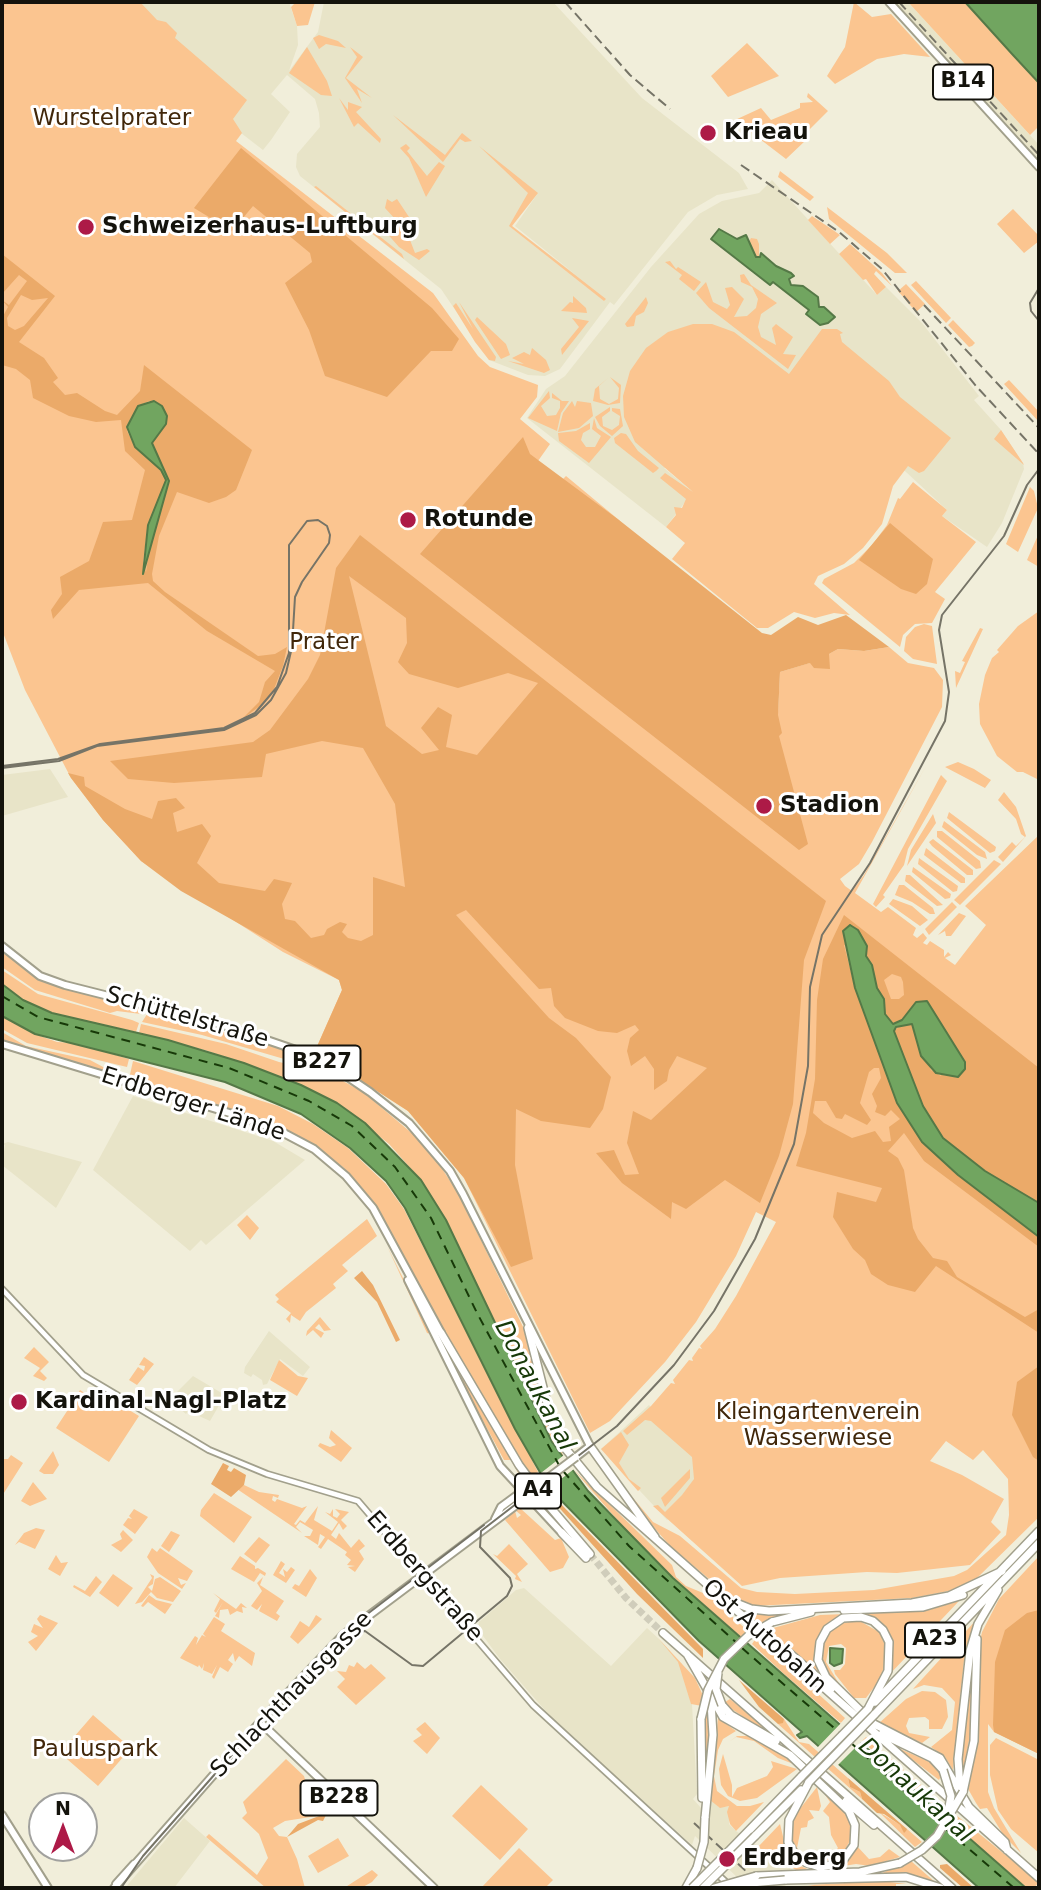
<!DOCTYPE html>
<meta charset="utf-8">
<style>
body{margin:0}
#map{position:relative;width:1041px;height:1890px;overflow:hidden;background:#f1eeda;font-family:"DejaVu Sans",sans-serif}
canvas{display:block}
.frame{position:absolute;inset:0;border:4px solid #14130c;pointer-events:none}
.north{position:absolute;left:28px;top:1792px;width:70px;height:70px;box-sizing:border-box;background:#fff;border:2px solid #a1a19e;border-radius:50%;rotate:0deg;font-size:19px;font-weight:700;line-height:28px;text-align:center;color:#14130c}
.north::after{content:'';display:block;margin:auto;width:24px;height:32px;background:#ad1a47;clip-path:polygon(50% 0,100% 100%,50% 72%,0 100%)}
</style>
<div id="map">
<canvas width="1041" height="1890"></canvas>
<div class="frame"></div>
<div class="north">N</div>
</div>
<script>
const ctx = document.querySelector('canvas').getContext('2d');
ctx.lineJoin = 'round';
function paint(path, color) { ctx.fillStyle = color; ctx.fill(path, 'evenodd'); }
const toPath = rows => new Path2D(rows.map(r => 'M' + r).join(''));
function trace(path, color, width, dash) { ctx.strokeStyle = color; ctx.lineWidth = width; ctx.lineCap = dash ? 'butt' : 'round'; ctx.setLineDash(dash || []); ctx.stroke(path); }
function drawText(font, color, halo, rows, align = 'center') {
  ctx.font = font + ' "DejaVu Sans",sans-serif'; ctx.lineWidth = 6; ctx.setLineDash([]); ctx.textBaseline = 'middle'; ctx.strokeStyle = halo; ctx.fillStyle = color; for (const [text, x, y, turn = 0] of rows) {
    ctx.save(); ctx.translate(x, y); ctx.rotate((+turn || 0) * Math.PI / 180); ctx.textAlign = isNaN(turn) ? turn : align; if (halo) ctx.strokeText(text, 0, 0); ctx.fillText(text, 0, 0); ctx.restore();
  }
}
paint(toPath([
 [2,2,289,2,297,26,298,45,289,71,318,32,324,2,553,2,642,98,739,173,748,189,717,195,688,212,614,305,610,302,560,369,545,376,528,375,489,360,441,289,300,176,296,167,297,154,320,127,319,113,315,99,287,75,271,94,290,112,271,140,263,150,241,133,180,216],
 [538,193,515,226,576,275,512,226],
 [894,2,908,2,1039,145,1039,159],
 [772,180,877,295,886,287,922,323,979,396,974,400,1001,430,1023,463,1024,469,1002,523,987,547,942,516,947,510,865,434,664,468,693,492,666,527,527,418,546,389,565,376,651,267,699,214,722,201,759,193],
 [50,769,68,797,2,816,2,775],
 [133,1096,273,1141,305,1160,206,1245,201,1240,190,1251,93,1170],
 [8,1142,82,1162,56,1208,2,1165,5,1145,2,1144],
 [269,1331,310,1367,303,1376,280,1359,267,1384,263,1385,262,1380,253,1374,251,1377,244,1373,245,1367],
 [193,1376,225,1395,210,1421,188,1411,186,1414,169,1400],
 [649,1405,714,1474,667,1520,601,1449],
 [524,1588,611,1666,647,1628,658,1638,682,1664,692,1704,697,1794,693,1799,702,1809,712,1799,719,1807,730,1806,729,1824,736,1831,803,1877,784,1877,786,1887,808,1885,826,1888,748,1888,695,1836,692,1845,558,1725,500,1659,478,1629,479,1622,516,1590],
 [184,1818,210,1841,174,1888,125,1888]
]), '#e8e4c8');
paint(toPath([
 [2,2,140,2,157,20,166,22,177,33,175,38,247,100,233,119,242,133,236,141,433,293,478,356,490,367,538,385,537,397,520,419,550,444,538,461,562,480,566,476,619,520,778,712,780,672,816,661,838,649,864,651,889,647,908,663,934,668,943,680,942,707,872,842,859,864,840,879,845,886,852,891,864,875,926,766,855,893,881,912,888,907,916,928,913,935,917,938,923,933,927,938,923,943,927,945,930,941,944,950,944,957,948,952,951,955,945,958,955,965,986,925,965,906,1039,835,1039,1517,973,1582,949,1591,912,1598,754,1606,727,1594,671,1547,636,1507,610,1470,653,1522,680,1536,741,1588,757,1592,795,1594,874,1590,954,1576,967,1570,1006,1535,1009,1515,1008,1479,983,1450,973,1460,946,1441,930,1461,962,1475,1004,1499,991,1522,1001,1532,970,1565,897,1573,867,1572,780,1578,742,1586,653,1506,658,1505,665,1512,682,1495,694,1479,692,1457,651,1421,645,1420,627,1435,623,1431,651,1406,671,1383,675,1384,673,1380,689,1360,693,1361,692,1358,699,1348,702,1349,700,1346,715,1329,736,1296,776,1222,756,1212,736,1256,696,1322,665,1362,610,1421,590,1433,464,1178,408,1111,315,1051,342,990,339,980,283,952,141,861,103,820,71,778,25,690,2,630],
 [296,2,315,2,308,25,297,26,291,7],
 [854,2,872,17,891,14,930,57,904,54,877,59,835,84,827,76,845,47],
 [908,2,965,2,1039,83,1039,126,1030,135],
 [319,35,338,41,346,48,326,44,319,49,313,38],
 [747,43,779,76,728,97,711,76],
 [307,47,327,81,332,96,321,95,289,73],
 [350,47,363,57,346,78,372,98,357,89,362,103,345,78,357,57],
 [808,93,828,111,810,129,805,141,786,159,735,120,761,108,771,120,800,108,800,103,813,102,807,97],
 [339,98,348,110,348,102,362,107,356,112,381,139,380,143,358,123,354,127],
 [393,115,445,155,462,133,472,141,465,142,460,139,443,162],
 [406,144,410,148,407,151,427,176,439,162,445,166,426,197,409,158,400,148],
 [479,146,538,193,512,226,606,299,604,301,509,226,528,193],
 [780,171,814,197,810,201,778,177],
 [316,186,402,254,404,259,314,187],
 [387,199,392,202,397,199,413,223,414,231,405,222,403,224,416,237,410,240,415,253,427,249,430,251,419,260,399,247,377,222,384,235,369,225,378,219,387,226,396,220,385,208],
 [827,207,887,253,907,273,895,273,829,219],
 [1013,209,1039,236,1039,241,1024,253,997,224],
 [812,216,833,230,840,235,830,244,808,220],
 [751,238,757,239,759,244,759,258,753,254,748,244],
 [850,244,882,273,892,286,876,271,874,274,886,287,877,295,866,279,863,280,839,254],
 [670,261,676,269,678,267,701,282,694,291,679,279,682,275,665,262],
 [744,274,751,285,777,303,761,314,758,327,761,337,776,345,772,328,776,324,793,337,783,354,796,355,788,369,709,308,696,293,706,282,713,302,727,309,730,305,725,288,732,287,744,299,734,317,747,316,756,308,758,299,752,287,741,282,740,275],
 [916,281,951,318,946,323,911,285],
 [906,284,925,304,916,312,898,291],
 [573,296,586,308,587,313,561,311,570,302,573,303],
 [646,297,648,303,644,312,636,316,634,326,627,327,625,324],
 [459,302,496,357,495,361,489,360,475,342,453,306,456,303,473,329],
 [477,317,506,344,510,355,501,359,475,320],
 [572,318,589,321,562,355,561,349,579,327],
 [953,320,975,343,972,346,969,347,948,325],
 [693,324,712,324,734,332,789,374,822,329,837,329,843,333,840,334,842,342,889,381,900,397,951,438,924,471,919,473,908,466,893,486,882,524,863,548,844,564,818,576,814,584,850,615,834,613,815,618,794,612,768,628,757,628,672,559,685,543,666,527,676,515,674,507,682,508,686,499,660,478,665,473,693,492,635,442,624,417,623,396,630,371,646,348,668,332],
 [532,348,546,360,550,370,544,373,508,361,524,364,512,358,524,352,530,355],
 [610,377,621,385,620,403,608,405,593,401,595,389,608,378,599,386,600,399,609,404,618,399,619,388],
 [1009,380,1039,412,1039,422,1004,384],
 [549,391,550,398,541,406,547,416,556,415,560,408,560,401,552,398,552,393,562,401,569,401,561,413,557,431,528,418],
 [572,401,575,407,577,401,591,403,593,416,579,428,558,432,563,413],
 [610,407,610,411,602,417,603,426,612,430,619,425,620,416,612,411,612,408,620,409,623,426,612,436,600,426,595,417],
 [594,418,597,428,611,437,589,463,559,441,558,433,576,431,590,423,590,429,583,433,581,440,586,447,595,447,601,436,592,429],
 [1001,430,1023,463,1024,465,994,439],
 [621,433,626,434,638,451,659,468,656,471,653,473,615,443,614,438],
 [913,482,947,510,942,516,976,542,935,592,945,599,932,623,915,624,903,635,900,647,822,583,824,579,854,563,872,545,887,525,898,498,900,499],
 [1030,487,1034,491,1038,508,1018,552,1006,544],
 [1039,533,1039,567,1027,560],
 [1039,611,1039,779,1037,779,1023,772,1017,772,997,756,980,724,979,704,985,675,992,658,999,652,997,650,1018,626],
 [924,624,932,626,937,664,913,659,904,651,906,637,915,627],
 [980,628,983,629,956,688,955,671,960,673,965,662,962,661],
 [958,762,974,769,991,780,985,788,945,767],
 [941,775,947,781,908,849,904,865,883,895,885,897,876,907,873,904],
 [1004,792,1016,807,1026,836,1003,862,998,857,1012,842,1016,846,1025,837,1021,834,1016,819,998,800],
 [949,812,996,847,995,851,990,853,947,818],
 [933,814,936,823,907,866,911,850],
 [944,821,985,852,987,859,977,855,942,827],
 [937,831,942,831,980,861,981,868,976,869,937,837],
 [933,839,973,870,973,875,967,875,932,846,929,842],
 [926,848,965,878,965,883,961,883,924,855],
 [919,858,958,886,957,891,953,892,918,864],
 [994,860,1001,864,960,905,954,900],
 [913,867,951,894,950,898,945,899,912,872],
 [906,875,910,875,943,905,937,906,905,881],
 [899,885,904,885,933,908,935,914,930,914,912,902,895,895],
 [893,899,912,906,928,920,920,926,889,904],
 [952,902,957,907,929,935,925,929],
 [959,913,966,916,951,936,946,936,945,931,938,935],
 [2,951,42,981,142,1009,141,1014,117,1011,110,1013,35,990,2,967],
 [2,970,38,994,132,1020,139,1023,136,1032,52,1013,23,1000,2,984],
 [149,1011,265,1043,291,1053,291,1061,202,1035,142,1022],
 [2,1016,35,1034,57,1042,76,1043,129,1059,127,1067,27,1043,2,1029],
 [141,1024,226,1044,279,1062,297,1066,299,1057,363,1092,414,1135,435,1158,458,1193,527,1335,533,1348,541,1410,563,1455,561,1457,552,1442,421,1180,389,1144,337,1103,301,1085,208,1051,139,1033],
 [2,1032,26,1046,90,1060,120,1076,10,1044,2,1040],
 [133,1061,278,1106,313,1124,348,1148,386,1184,404,1209,538,1472,531,1476,508,1441,446,1339,377,1208,343,1167,287,1130,129,1079],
 [247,1215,259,1228,250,1240,237,1225],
 [367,1219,377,1236,342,1265,348,1271,333,1284,336,1288,306,1312,300,1321,291,1315,290,1323,286,1319,291,1313,276,1302,279,1299,275,1295],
 [387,1246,431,1334,427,1333],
 [320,1317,331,1330,324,1331,319,1324,315,1328,324,1333,321,1338,313,1330,306,1336,307,1331],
 [34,1347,49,1362,40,1371,47,1378,44,1381,33,1376,40,1368,24,1358],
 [444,1348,526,1480,523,1482,511,1460,504,1460],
 [144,1357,154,1364,137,1385,129,1380,138,1367,144,1371,145,1366,139,1365],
 [279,1360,298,1376,308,1378,297,1396,270,1380],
 [80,1390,91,1397,96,1390,139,1416,109,1462,56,1428,71,1405,74,1405,72,1403],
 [331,1430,352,1448,341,1462,318,1446,320,1443,330,1447,336,1445,329,1438],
 [621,1432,629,1445,619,1463,629,1479,641,1488,638,1491,601,1449],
 [53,1451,59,1465,53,1474,44,1474,39,1471],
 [11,1455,23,1463,2,1496,2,1459,8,1459],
 [690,1469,690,1478,665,1507,661,1498],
 [574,1470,672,1565,676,1577,686,1586,708,1595,749,1632,741,1637,673,1577,632,1537],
 [33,1482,47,1499,30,1506,21,1501],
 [244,1485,259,1492,279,1495,278,1498,273,1496,272,1500,275,1502,277,1499,302,1508,307,1506,294,1524,296,1525,300,1520,305,1523,318,1506,314,1520,332,1531,338,1522,325,1512,330,1514,333,1509,333,1516,337,1518,340,1514,335,1509,349,1512,341,1520,347,1526,343,1530,339,1523,331,1535,336,1539,339,1533,351,1548,359,1539,365,1546,359,1551,364,1559,355,1572,348,1567,355,1566,347,1565,351,1560,345,1555,347,1552,328,1539,321,1549,318,1547,325,1537,320,1534,318,1545,304,1536,310,1536,313,1530,300,1522,296,1527,302,1533,237,1489],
 [214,1493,252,1517,234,1543,200,1516,201,1510],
 [520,1508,555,1540,561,1538,569,1557,563,1568,550,1572,505,1520,515,1511,517,1518,521,1515,515,1510],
 [134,1509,148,1517,135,1534,123,1525,128,1518,132,1519,129,1516],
 [36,1528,45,1530,35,1549,19,1542,15,1545,24,1533],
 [123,1530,133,1540,121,1552,111,1545,122,1539,120,1534],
 [171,1531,180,1535,169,1552,161,1546],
 [259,1537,270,1545,256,1563,244,1554],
 [509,1544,528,1564,517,1574,522,1582,515,1579,516,1576,493,1554,497,1556],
 [152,1548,157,1552,160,1548,193,1571,187,1581,178,1578,181,1585,186,1583,182,1589,158,1573,147,1557],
 [56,1555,61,1563,68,1562,60,1576,48,1569],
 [240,1556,255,1566,255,1569,258,1568,266,1573,265,1576,260,1573,254,1582,231,1569],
 [1039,1556,1039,1754,994,1732,988,1724,988,1792,994,1808,1021,1853,1004,1836,987,1808,980,1809,976,1803,967,1787,976,1746,979,1645,982,1632,999,1599],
 [281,1561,285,1564,279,1573,285,1577,283,1569,287,1572,291,1567,295,1570,286,1583,273,1575],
 [310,1569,317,1578,306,1597,292,1588,295,1584,299,1586],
 [113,1574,133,1588,118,1607,99,1593],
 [150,1574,154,1576,153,1584,148,1587,152,1591,155,1579,160,1577,181,1591,173,1602,157,1598,151,1592,142,1602,135,1604,152,1578],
 [96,1576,102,1582,90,1597,73,1587,74,1585,85,1591],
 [263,1577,260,1585,284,1601,276,1613,280,1616,277,1621,259,1611,262,1604,257,1610,251,1606,262,1591,257,1583],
 [213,1593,236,1609,241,1603,247,1608,242,1607,243,1613,237,1611,230,1615,228,1609,220,1610,219,1618,215,1616,223,1602,216,1613,214,1611,220,1599],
 [149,1595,156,1600,172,1604,165,1614,148,1602,143,1607,141,1606],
 [959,1601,889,1675,893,1650,885,1629,847,1615,818,1640,825,1680,766,1630,820,1615,925,1611],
 [741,1610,760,1613,799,1611,760,1625],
 [40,1615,58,1623,36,1651,28,1642,38,1636,31,1632,34,1624,43,1628,37,1619],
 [316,1615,322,1619,298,1644,290,1637,300,1621,309,1627],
 [214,1617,225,1624,221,1631,255,1653,252,1666,239,1656,235,1662,233,1653,228,1660,233,1664,228,1672,220,1667,214,1679,212,1677,217,1665,212,1674,203,1670,204,1663,202,1669,199,1665,198,1667,180,1658,195,1636,198,1638,196,1645,202,1635,206,1637,203,1634],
 [977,1619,964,1661,953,1770,945,1757,931,1747,952,1730,955,1702,942,1688,924,1685,913,1689],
 [858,1620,879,1632,886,1647,886,1663,878,1682,866,1698,854,1698,835,1674,834,1670,840,1670,845,1664,846,1648,841,1644,829,1646,826,1662,847,1697,829,1676,822,1661,822,1646,830,1631,839,1624],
 [658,1638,695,1678,705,1700,702,1706,691,1704,678,1662],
 [756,1638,845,1718,841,1723,784,1674,752,1644],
 [357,1662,365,1669,371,1664,386,1678,356,1705,337,1687,345,1679,337,1671,346,1672,349,1665,354,1667],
 [971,1662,971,1728,962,1784,959,1770],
 [922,1691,935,1692,946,1700,948,1717,942,1729,929,1729,929,1720,925,1717,909,1718,906,1726,909,1733,930,1737,922,1743,878,1724,906,1699],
 [730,1699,785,1744,730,1708,725,1702],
 [707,1709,709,1734,705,1775,704,1733],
 [93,1715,131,1748,98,1786,60,1753],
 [718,1718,736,1731,723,1739,718,1750,714,1776,717,1791,737,1806,750,1806,764,1802,736,1831,730,1824,727,1812,729,1806,720,1808,710,1800],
 [784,1719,799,1742,809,1744,848,1778,850,1787,860,1792,862,1799,778,1724],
 [425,1722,440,1738,427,1754,413,1741,422,1735,416,1729],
 [737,1736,748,1736,765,1744,801,1767,778,1758,754,1741,736,1737,729,1742],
 [866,1737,945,1806,942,1813,862,1741],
 [996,1738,1039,1760,1039,1853,1011,1829,998,1810,990,1775,990,1745],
 [896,1747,932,1763,941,1776,939,1780],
 [723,1754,732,1785,732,1797,737,1788,767,1776,773,1767,771,1761,797,1769,757,1798,740,1801,728,1796,721,1785,719,1769],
 [286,1759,304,1776,307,1786,313,1785,332,1806,317,1816,285,1821,273,1828,279,1836,287,1837,297,1859,305,1888,266,1888,206,1837,209,1834,257,1875,268,1858,259,1834,242,1818,247,1813,243,1802],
 [481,1785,528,1829,500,1860,452,1816],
 [817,1787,821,1806,819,1811,809,1810,814,1818,808,1821,807,1827,801,1828,797,1848,804,1854,822,1859,827,1859,838,1848,831,1835,829,1817,823,1811,830,1802,821,1789,847,1814,853,1835,843,1854,822,1863,802,1855,795,1848,791,1836,793,1821,799,1810],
 [879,1812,907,1829,922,1842,915,1847],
 [956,1815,1039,1882,1034,1888,1027,1888,952,1823],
 [780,1824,787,1853,798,1865,810,1870,796,1870,758,1847],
 [338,1838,349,1856,318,1873,308,1856],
 [856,1845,869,1859,880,1857,889,1849,900,1857,870,1866,856,1864,825,1869,832,1867],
 [519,1848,553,1880,545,1888,481,1888],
 [911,1861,935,1882,910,1876,877,1875],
 [372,1870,378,1875,372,1882,361,1888,344,1888],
 [881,1881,907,1884,896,1884,896,1888,826,1888,808,1885]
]), '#fbc590');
paint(toPath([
 [241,148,432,308,459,339,452,351,431,351,387,397,325,376,309,330,285,283,312,262,310,253,253,206,232,231,194,208],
 [2,254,55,296,19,342,44,358,58,378,53,382,65,395,77,393,105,411,117,415,140,391,144,365,252,450,236,490,226,497,209,503,177,492,159,536,152,574,153,581,165,592,258,656,275,654,287,647,283,666,274,689,264,703,241,720,259,702,265,682,275,671,207,631,148,583,79,590,53,619,51,610,62,594,60,577,89,561,103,522,132,520,145,470,125,451,121,420,96,422,69,416,33,398,30,380,16,369,2,365,2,318,8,307,2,300,9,305,27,281,19,275,2,294],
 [21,295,32,300,48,298,24,326,15,330,8,326,7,318],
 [149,401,162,406,167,416,166,424,152,443,169,481,150,543,146,572,143,561,148,525,166,480,161,470,135,447,127,431,138,406],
 [523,437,530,454,619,520,762,633,771,635,798,617,818,625,846,615,889,647,864,651,838,649,829,654,830,669,814,668,810,663,780,672,778,715,782,733,779,736,808,844,799,850,420,554],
 [890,523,933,559,927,584,916,594,901,589,859,560],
 [360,535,826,901,804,960,793,1104,779,1156,760,1203,725,1180,686,1209,672,1202,671,1219,622,1183,596,1153,614,1150,625,1175,639,1174,627,1143,633,1111,651,1120,707,1068,677,1056,669,1070,667,1081,654,1090,654,1069,645,1056,631,1066,627,1051,630,1038,639,1030,635,1025,617,1033,598,1031,565,1018,554,1006,551,988,539,989,466,910,456,915,549,1018,576,1038,611,1077,603,1109,590,1128,541,1121,516,1109,515,1165,533,1259,511,1267,464,1178,408,1111,315,1051,342,990,339,980,181,891,141,861,103,820,71,778,68,773,84,777,85,786,125,809,152,819,158,801,176,798,185,808,173,813,177,832,202,824,211,836,197,863,219,883,265,891,274,879,292,883,282,904,285,919,295,921,311,938,324,935,327,929,340,922,347,924,342,932,348,938,361,941,373,935,373,877,405,887,395,804,363,748,322,741,266,754,262,777,174,783,128,779,110,761,253,742,270,730,308,679,320,655,336,568],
 [349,576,406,618,407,643,398,662,409,674,458,688,508,673,538,683,477,755,446,747,452,715,438,707,421,728,439,750,422,754,386,726],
 [844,915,1039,1068,1039,1203,985,1171,942,1138,915,1092,894,1031,900,1026,912,1024,931,1070,941,1076,916,1002,902,1020,893,1024,885,1014,884,999,877,988,872,965,866,956,844,945,855,988,897,1103,922,1142,958,1175,1039,1237,1039,1247,924,1161,904,1133,888,1151,898,1158,904,1170,913,1228,918,1239,933,1258,947,1261,957,1277,1025,1317,1039,1309,1039,1333,936,1266,915,1292,888,1285,871,1274,865,1260,853,1249,833,1217,837,1192,876,1202,882,1188,796,1166,806,1133,815,1079,817,1000,823,959],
 [892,974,901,977,903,982,904,995,899,999,891,999,884,980],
 [874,1068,879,1068,881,1078,872,1094,877,1106,875,1112,885,1116,891,1110,900,1119,889,1127,891,1141,883,1142,875,1131,852,1138,824,1123,813,1113,815,1101,826,1101,836,1118,842,1119,845,1114,867,1125,871,1120,860,1103,869,1072],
 [362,1271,373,1285,400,1340,396,1342,377,1302,354,1278],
 [1039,1366,1039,1461,1033,1457,1012,1415,1017,1382],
 [223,1463,229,1466,227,1470,231,1472,234,1468,246,1475,244,1485,231,1497,211,1484],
 [554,1497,703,1649,703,1658,637,1594,553,1501],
 [1039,1610,1039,1754,994,1732,993,1725,995,1662,1005,1630,1027,1613],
 [739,1680,784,1719,783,1723,778,1724,759,1707],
 [848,1778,907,1829,906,1831,904,1833,900,1825,884,1814,877,1813,862,1799,860,1792,850,1787],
 [327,1813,323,1821,318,1820,287,1837,298,1824],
 [947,1864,974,1888,963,1888,940,1868,940,1865]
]), '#ebaa69');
const water = toPath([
 [965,2,1039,2,1039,83,1013,55,965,2],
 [719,229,737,239,746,235,756,257,760,257,761,253,776,266,791,273,794,276,789,279,791,285,803,286,818,297,819,307,824,307,835,317,828,323,820,325,806,314,809,310,773,282,770,285,711,239,719,229],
 [154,401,162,406,167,416,166,424,152,443,169,481,143,574,148,525,166,480,161,470,135,447,127,427,138,406,154,401],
 [850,925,858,930,867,946,866,956,872,965,877,988,884,999,885,1014,893,1024,902,1020,916,1002,927,1001,965,1062,965,1069,958,1077,936,1073,921,1056,912,1024,896,1027,894,1031,923,1106,943,1138,985,1171,1039,1203,1039,1237,958,1175,922,1142,897,1103,855,988,843,931,850,925],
 [2,984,23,1000,52,1013,168,1040,244,1063,301,1085,337,1103,365,1123,421,1180,446,1220,552,1442,588,1491,673,1578,1026,1888,979,1888,807,1736,800,1738,797,1735,802,1732,699,1641,549,1488,515,1429,405,1208,386,1181,350,1148,301,1114,225,1082,35,1034,2,1016,2,984],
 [830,1648,843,1649,842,1663,834,1666,830,1663,830,1648]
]);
paint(water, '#71a560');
trace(water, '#557947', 2);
paint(toPath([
 [564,1455,574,1469,547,1490,537,1476],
 [842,1722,863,1740,836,1767,816,1749]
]), '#f1eeda');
trace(toPath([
 [2,996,38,1017,229,1068,309,1101,352,1126,395,1167,431,1218,477,1313,560,1467],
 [563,1471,629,1546,738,1644],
 [742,1648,841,1734],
 [850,1742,942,1825],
 [946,1829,1014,1888]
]), '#173908', 2, [9, 7]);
trace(toPath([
 [590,1554,626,1598,663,1633]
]), '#d0cdbb', 7, [7, 3.5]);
const minor = toPath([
 [2,1289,83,1375,157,1419,209,1450,267,1474,358,1501,533,1705,729,1885]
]);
const major = toPath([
 [889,2,1039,167],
 [2,946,40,976,65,985,223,1025,299,1051,336,1069,370,1092,409,1123,450,1171,463,1194,590,1446,576,1457],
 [2,1044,236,1115,278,1130,314,1149,346,1176,373,1208,441,1333],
 [408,1280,500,1466,562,1533],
 [495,1519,501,1507,520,1493,525,1494],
 [260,1722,434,1888],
 [2,1815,48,1888],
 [116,1884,134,1864],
 [114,1888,260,1722,343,1635,523,1500,532,1490]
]);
const highway = toPath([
 [528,1328,553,1427,565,1448,597,1487,1039,1878],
 [441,1333,519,1465,550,1507,590,1554],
 [590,1446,655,1537],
 [562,1533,586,1558],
 [726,1599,751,1609,769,1611,912,1603,949,1596,1002,1571],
 [844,1610,923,1607,963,1595],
 [772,1622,811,1612],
 [663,1633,952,1888],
 [787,1651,831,1689],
 [687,1654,723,1717,790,1755,849,1811,855,1825,854,1845,844,1859,832,1865,819,1867,805,1862,794,1853,788,1842,789,1820,809,1782],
 [875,1702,1039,1531],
 [722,1705,731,1715,776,1741],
 [868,1709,888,1671,889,1642,883,1630,873,1621,861,1617,843,1618,827,1629,820,1642,818,1660,826,1677,874,1724,940,1758,969,1807,1005,1842,1007,1850],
 [874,1715,1039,1543],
 [701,1719,702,1798],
 [882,1734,932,1758,943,1770],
 [960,1788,958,1759,970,1651,978,1624,998,1590],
 [963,1792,974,1741,977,1639],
 [846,1801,874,1825],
 [705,1818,713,1735,711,1702],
 [755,1836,801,1790],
 [728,1852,802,1776],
 [756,1876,860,1872,900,1863],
 [785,1880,906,1877,941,1888],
 [686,1888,697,1868]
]);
trace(minor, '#a2a08c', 8);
trace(major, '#a2a08c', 10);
trace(highway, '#a2a08c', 10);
trace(minor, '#fff', 4.5);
trace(major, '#fff', 6);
trace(highway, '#fff', 7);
trace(toPath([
 [1039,288,1030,303,1031,311,1039,321],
 [2,766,58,759,100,744,224,728,255,713,277,687,289,653,289,545,307,521,318,520,327,526,330,535,329,543,302,582,295,597,292,647,286,673,271,700,256,715,224,730,97,746,59,761,2,768],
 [345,1631,484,1525],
 [121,1888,143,1856,251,1733,347,1633,365,1631,412,1665,423,1666,507,1596,512,1586,510,1578,480,1547,481,1531,617,1426,674,1365,714,1311,755,1239,794,1144,808,1066,810,987,822,935,870,863,945,721,949,692,939,630,942,615,1004,536,1027,485,1039,469]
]), '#767467', 2);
trace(toPath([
 [565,2,630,75,670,109],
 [899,2,1039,155],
 [741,165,839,232,882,269,976,386,1039,454],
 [924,305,1039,428],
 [694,1823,764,1888]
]), '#767467', 2, [10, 5]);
const majorBridge = toPath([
 [532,1490,576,1457]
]);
const highwayBridge = toPath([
 [718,1673,716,1689,722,1705],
 [701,1719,708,1690,724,1659,748,1636,772,1622],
 [943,1770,951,1796,947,1818],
 [802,1776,868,1709],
 [809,1782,874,1715],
 [900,1863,922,1850,937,1836,963,1792],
 [697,1868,704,1842,705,1818],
 [692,1888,728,1852],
 [703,1888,755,1836],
 [714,1888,756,1876],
 [728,1888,751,1883,785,1880]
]);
trace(majorBridge, '#a2a08c', 10, []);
trace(highwayBridge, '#a2a08c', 10, []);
trace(majorBridge, '#fff', 6);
trace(highwayBridge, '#fff', 7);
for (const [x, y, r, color] of [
 [708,133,9,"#ad1a47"],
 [86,227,9,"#ad1a47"],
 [408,520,9,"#ad1a47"],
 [764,806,9,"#ad1a47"],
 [19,1402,9,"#ad1a47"],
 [727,1859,9,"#ad1a47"]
]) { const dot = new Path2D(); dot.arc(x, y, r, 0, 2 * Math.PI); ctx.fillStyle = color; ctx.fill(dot); trace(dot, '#fff', 2.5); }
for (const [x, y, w] of [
 [963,82,60],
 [322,1063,77],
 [538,1491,46],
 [935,1640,60],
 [339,1798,77]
]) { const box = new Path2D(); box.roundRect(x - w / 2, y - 17.5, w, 35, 5); ctx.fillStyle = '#fff'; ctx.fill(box); trace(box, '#14130c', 2); }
drawText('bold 21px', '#14130c', null, [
 ["B14",963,82],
 ["B227",322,1063],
 ["A4",538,1491],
 ["A23",935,1640],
 ["B228",339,1798]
]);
drawText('23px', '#41270a', '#fff', [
 ["Wurstelprater",112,119],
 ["Prater",324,643],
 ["Kleingartenverein",818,1413],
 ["Wasserwiese",818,1439],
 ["Pauluspark",95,1750]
]);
drawText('bold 23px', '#14130c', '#fff', [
 ["Krieau",724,133],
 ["Schweizerhaus-Luftburg",102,227],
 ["Rotunde",424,520],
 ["Stadion",780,806],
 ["Kardinal-Nagl-Platz",35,1402],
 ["Erdberg",743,1859]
], 'left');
drawText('23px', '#14130c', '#fff', [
 ["Schüttelstraße",187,1018,16],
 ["Erdberger Lände",193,1105,18],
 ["Erdbergstraße",424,1577,49],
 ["Ost Autobahn",764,1637,42],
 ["Schlachthausgasse",292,1695,-46]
]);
drawText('italic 24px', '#173908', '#fff', [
 ["Donaukanal",534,1386,62],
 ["Donaukanal",915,1791,42]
]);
</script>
